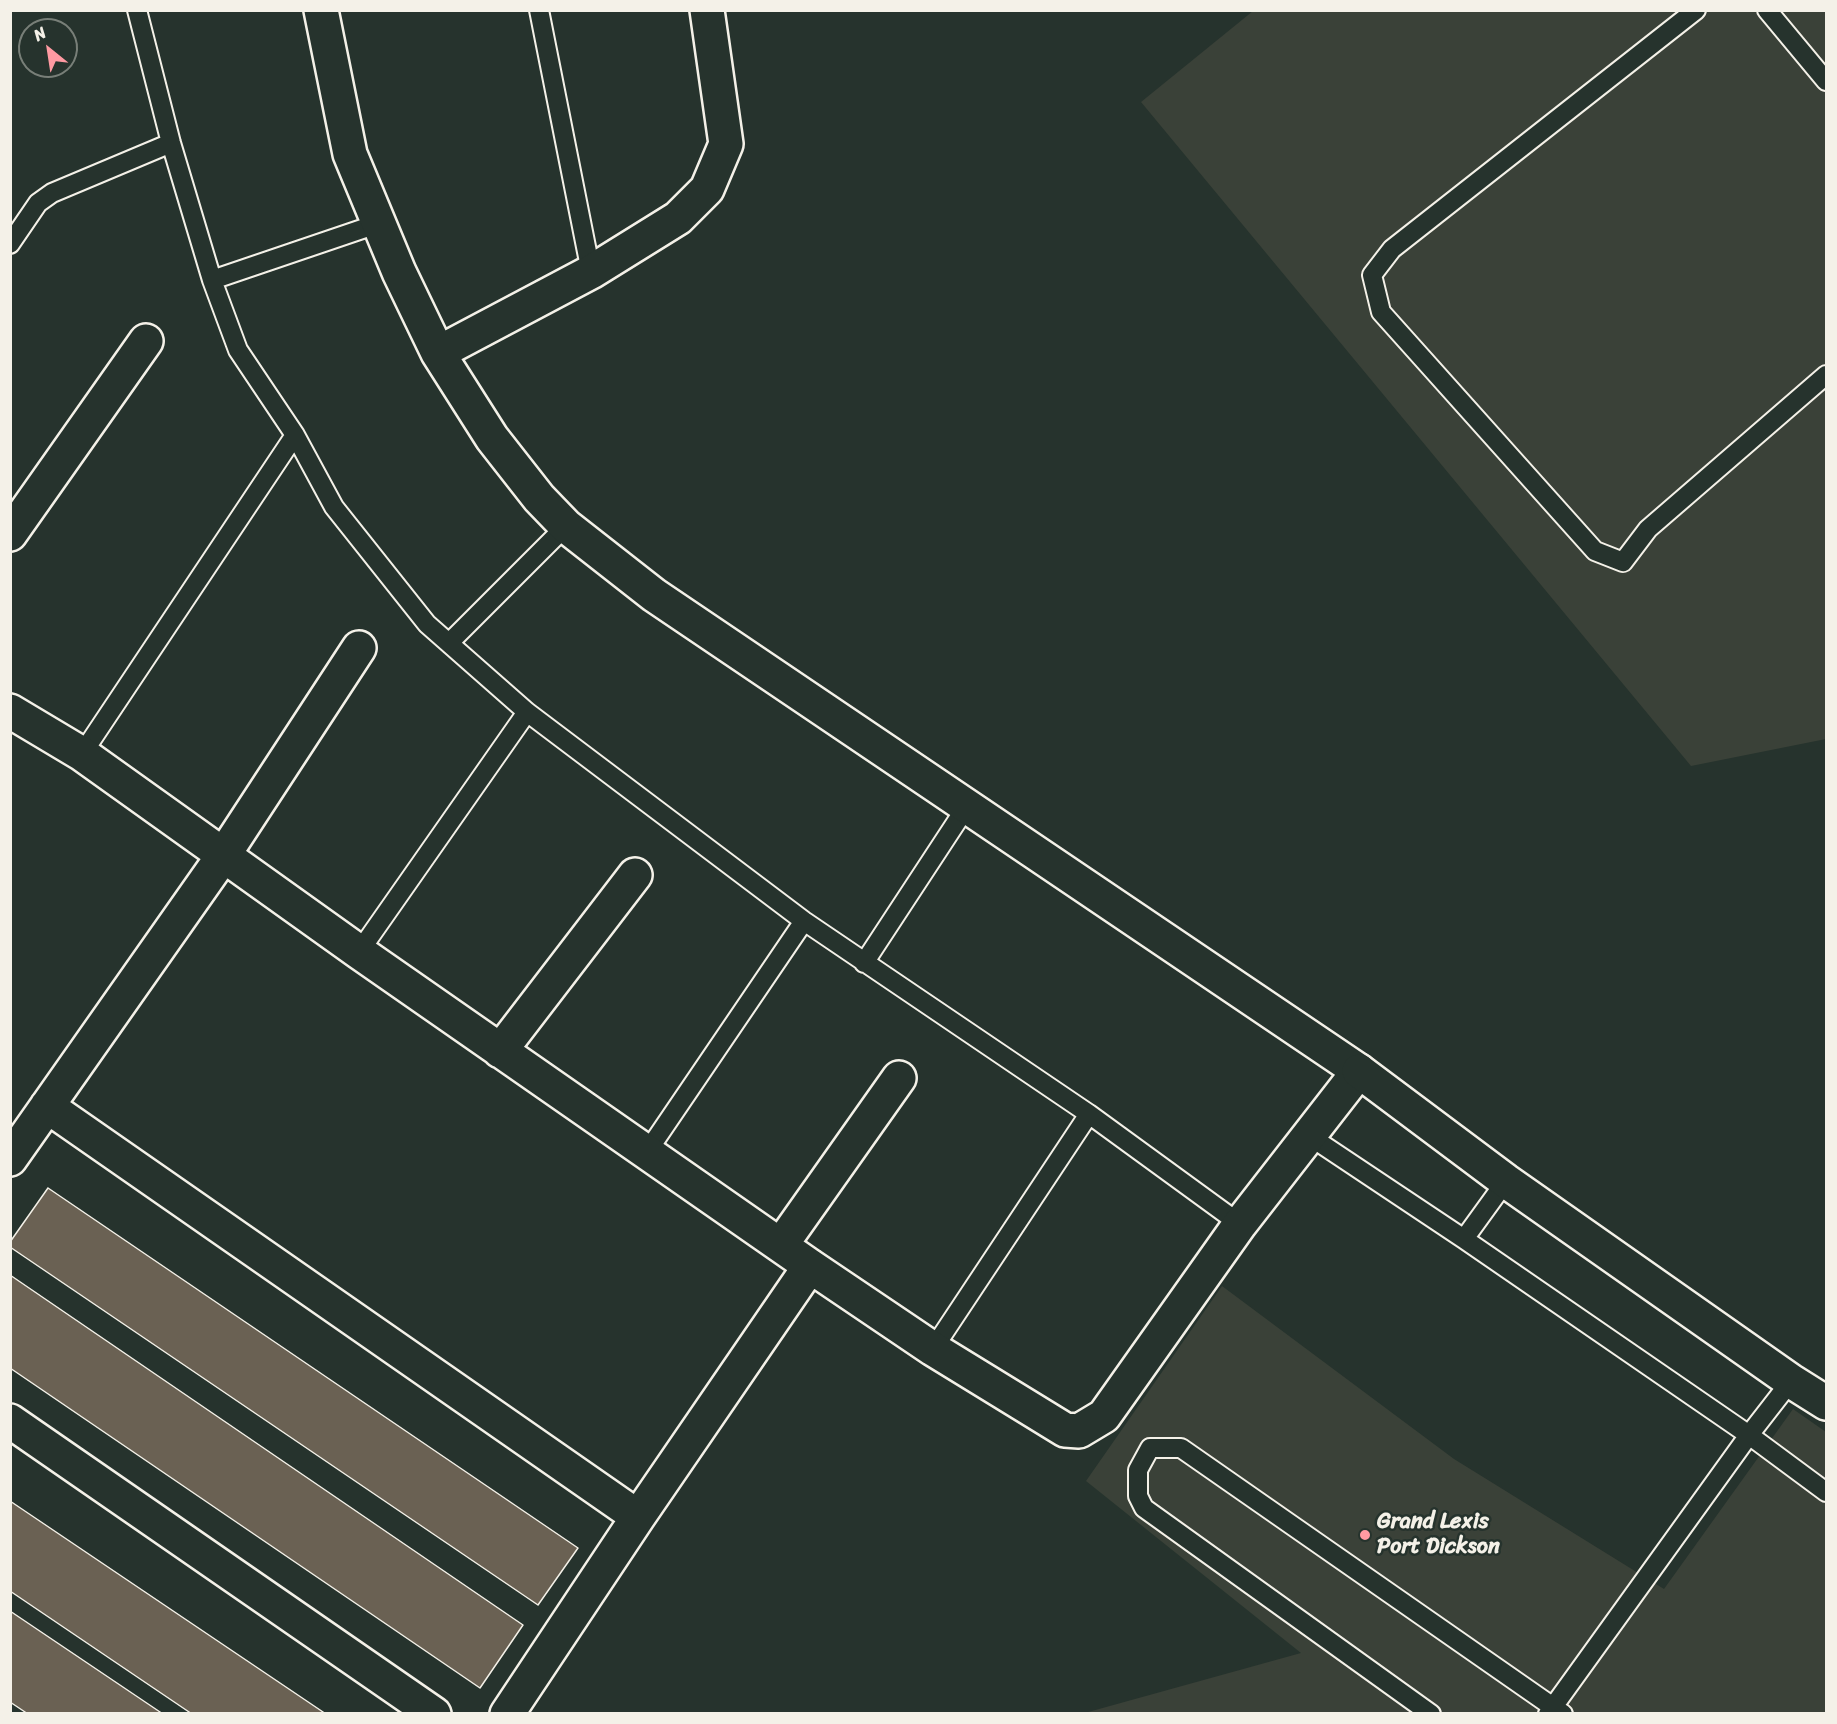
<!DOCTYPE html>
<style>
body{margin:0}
#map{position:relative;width:1837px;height:1724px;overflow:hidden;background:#26332d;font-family:Sriracha,sans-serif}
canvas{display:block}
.frame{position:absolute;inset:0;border:12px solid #f4f1e8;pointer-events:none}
.north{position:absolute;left:18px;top:18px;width:60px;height:60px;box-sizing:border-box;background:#26332d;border:2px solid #787f78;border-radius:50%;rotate:330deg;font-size:16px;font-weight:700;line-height:24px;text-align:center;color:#f4f1e8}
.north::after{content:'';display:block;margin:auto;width:21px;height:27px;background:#ff9aa2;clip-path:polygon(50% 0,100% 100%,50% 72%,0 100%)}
</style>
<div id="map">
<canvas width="1837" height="1724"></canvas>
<div class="frame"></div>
<div class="north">N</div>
</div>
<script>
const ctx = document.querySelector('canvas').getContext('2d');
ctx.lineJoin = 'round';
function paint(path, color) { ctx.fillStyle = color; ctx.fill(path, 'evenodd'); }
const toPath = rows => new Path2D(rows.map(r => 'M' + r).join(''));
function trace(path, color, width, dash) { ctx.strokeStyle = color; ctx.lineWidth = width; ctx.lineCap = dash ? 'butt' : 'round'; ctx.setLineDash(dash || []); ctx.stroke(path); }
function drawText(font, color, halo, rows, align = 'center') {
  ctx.font = font + ' Sriracha,sans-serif'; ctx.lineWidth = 5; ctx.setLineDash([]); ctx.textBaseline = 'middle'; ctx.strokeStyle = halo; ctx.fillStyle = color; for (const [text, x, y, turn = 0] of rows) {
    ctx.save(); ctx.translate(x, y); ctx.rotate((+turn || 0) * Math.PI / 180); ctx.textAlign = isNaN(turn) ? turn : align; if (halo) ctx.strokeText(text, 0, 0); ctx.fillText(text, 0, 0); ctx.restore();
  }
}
paint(toPath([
 [1253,11,1826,11,1826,739,1691,766,1141,102],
 [1222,1286,1454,1459,1664,1589,1793,1409,1826,1432,1826,1713,1081,1714,1301,1653,1086,1481]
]), '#3a4138');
const building = toPath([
 [48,1188,578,1548,538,1605,10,1247,10,1242,48,1188],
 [10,1275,523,1625,480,1688,10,1368,10,1275],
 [10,1501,326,1714,192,1714,10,1591,10,1501],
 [10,1611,163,1714,28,1714,10,1702,10,1611]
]);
paint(building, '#6a6153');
trace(building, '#f4f1e8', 1.5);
const service = toPath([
 [137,10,171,143,212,280,238,350,295,435,334,507,427,624,527,712,804,921,1089,1114,1240,1224],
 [539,10,591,272],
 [1696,10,1392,249,1372,275,1381,312,1595,551,1623,562,1648,529,1826,375],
 [1767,10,1826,81],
 [10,244,38,203,52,193,171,143],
 [212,280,377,224],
 [449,643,566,526],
 [82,754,295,435],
 [359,952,527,712],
 [864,963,967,806],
 [1308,1135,1464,1239,1749,1435,1791,1381],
 [647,1152,804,921],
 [1464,1239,1506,1181],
 [933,1349,1089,1114],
 [1431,1714,1144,1508,1138,1496,1138,1470,1150,1448,1181,1448,1563,1714],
 [1548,1714,1749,1435,1826,1492]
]);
const minor = toPath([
 [438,353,591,272,678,218,707,189,726,144,707,10],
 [10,534,146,341],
 [10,711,82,754,359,952,810,1266,933,1349,1065,1430,1079,1431,1104,1416,1240,1224,1359,1071,654,595,566,526,539,498,492,438,438,353,399,272,350,154,321,10],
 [500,1051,635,875],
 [47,1106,638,1517],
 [10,1159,223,856,359,648],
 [781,1245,899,1078],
 [10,1421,434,1714],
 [507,1714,638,1517,810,1266]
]);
const tertiary = toPath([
 [1359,1071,1506,1181,1791,1381,1826,1403]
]);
trace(service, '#f4f1e8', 22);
trace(minor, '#f4f1e8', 38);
trace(tertiary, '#f4f1e8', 38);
trace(service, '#26332d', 18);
trace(minor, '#26332d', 33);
trace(tertiary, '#26332d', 33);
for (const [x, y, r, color] of [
 [1365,1535,6,"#ff9aa2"]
]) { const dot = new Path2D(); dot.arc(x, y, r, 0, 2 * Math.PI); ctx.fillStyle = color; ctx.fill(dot); trace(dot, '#26332d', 2); }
drawText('bold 22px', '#f4f1e8', '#26332d', [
 ["Grand Lexis",1377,1522],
 ["Port Dickson",1377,1547]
], 'left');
</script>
